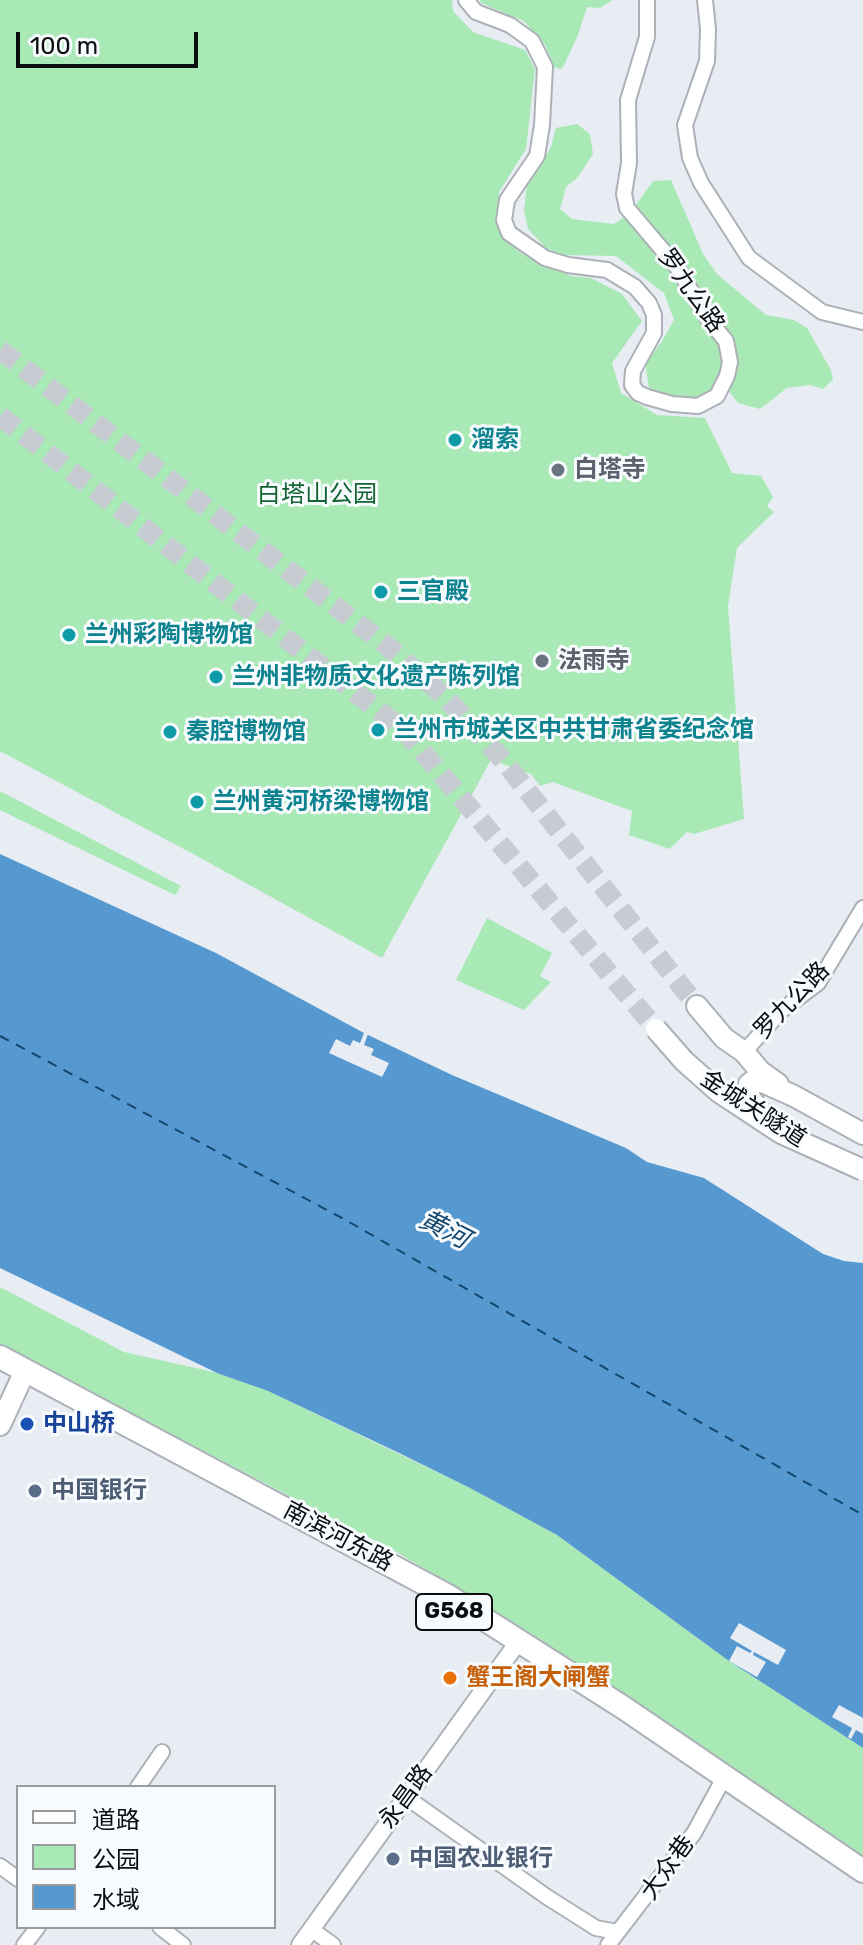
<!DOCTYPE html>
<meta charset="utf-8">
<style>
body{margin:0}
#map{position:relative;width:863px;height:1945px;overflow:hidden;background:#e8edf4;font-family:Rubik,"Noto Sans SC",sans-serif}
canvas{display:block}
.legend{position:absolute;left:16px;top:1785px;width:260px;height:144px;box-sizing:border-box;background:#f7fbfe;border:2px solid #999c9e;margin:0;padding:10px 14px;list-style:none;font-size:24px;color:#0b0d0f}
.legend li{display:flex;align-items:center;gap:16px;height:40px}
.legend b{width:40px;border:2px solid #999c9e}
.scale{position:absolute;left:16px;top:32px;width:182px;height:36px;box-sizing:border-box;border:4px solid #0b0d0f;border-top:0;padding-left:10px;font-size:24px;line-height:28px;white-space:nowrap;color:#0b0d0f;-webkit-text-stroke:6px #f7fbfe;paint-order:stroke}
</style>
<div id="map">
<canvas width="863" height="1945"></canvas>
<ul class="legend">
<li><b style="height:10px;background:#fff"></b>道路</li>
<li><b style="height:22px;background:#a8e9b5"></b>公园</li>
<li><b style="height:22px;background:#5699d1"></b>水域</li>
</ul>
<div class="scale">100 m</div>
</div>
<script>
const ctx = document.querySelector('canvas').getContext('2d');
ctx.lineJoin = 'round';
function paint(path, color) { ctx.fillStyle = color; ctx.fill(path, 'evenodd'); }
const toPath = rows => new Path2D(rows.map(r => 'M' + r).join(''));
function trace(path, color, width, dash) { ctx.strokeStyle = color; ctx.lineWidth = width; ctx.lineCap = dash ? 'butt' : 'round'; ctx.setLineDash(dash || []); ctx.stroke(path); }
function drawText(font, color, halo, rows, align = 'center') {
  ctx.font = font + ' Rubik,"Noto Sans SC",sans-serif'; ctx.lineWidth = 6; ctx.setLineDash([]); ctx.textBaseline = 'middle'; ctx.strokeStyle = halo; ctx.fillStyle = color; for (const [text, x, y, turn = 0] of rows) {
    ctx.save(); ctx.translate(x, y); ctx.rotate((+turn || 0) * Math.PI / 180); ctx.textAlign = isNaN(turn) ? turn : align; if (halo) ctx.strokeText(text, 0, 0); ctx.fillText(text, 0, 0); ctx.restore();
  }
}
paint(toPath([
 [0,0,452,0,453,11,473,32,525,50,535,69,526,149,499,192,500,225,510,244,522,254,571,276,591,278,622,294,642,321,612,363,621,393,657,415,705,418,732,473,761,476,773,497,767,506,774,512,737,548,728,606,744,819,694,834,687,832,670,849,629,835,632,811,553,782,540,786,531,774,491,760,382,958,195,855,0,751],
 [480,0,612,0,600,8,587,7,578,35,562,69,553,67,546,46,524,21,481,3],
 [577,124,590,134,593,154,578,177,566,187,560,209,572,219,614,224,631,212,653,181,671,180,703,254,717,274,766,315,794,320,807,328,831,370,833,380,823,389,810,385,787,388,760,409,738,403,726,387,693,400,668,395,649,388,645,363,661,343,674,320,664,293,616,256,562,255,546,248,528,229,524,210,527,185,551,147,556,128],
 [0,791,181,886,175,895,0,810],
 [487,918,552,953,540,976,551,982,524,1010,456,980],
 [0,1287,124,1352,218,1373,268,1391,470,1488,557,1535,729,1661,863,1748,863,1858,540,1639,395,1551,0,1345]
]), '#a8e9b5');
paint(toPath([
 [0,854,216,953,364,1033,452,1075,626,1148,647,1162,704,1178,823,1254,844,1261,863,1263,863,1748,729,1661,557,1535,470,1488,397,1452,268,1391,217,1373,0,1268]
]), '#5699d1');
paint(toPath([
 [364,1033,368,1034,364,1045,374,1049,371,1055,389,1063,382,1077,329,1053,336,1039,350,1046,353,1040,360,1043],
 [739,1623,786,1650,778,1665,754,1652,753,1655,766,1662,757,1677,729,1661,737,1646,750,1653,752,1651,730,1638],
 [839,1705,863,1718,863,1734,856,1730,851,1739,848,1737,852,1728,832,1717]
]), '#e8edf4');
trace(toPath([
 [0,1036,342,1218,863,1515]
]), '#15476d', 2, [10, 8]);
trace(toPath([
 [0,350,386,645,443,695,503,760,697,1006],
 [0,416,405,731,656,1029]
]), '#c7cbd2', 20, [20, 10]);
const minor = toPath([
 [466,0,476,12,510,25,532,41,545,67,542,125,537,156,507,200,504,220,509,233,545,258,568,265,607,270,635,287,649,303,654,315,654,333,633,371,632,385,638,393,647,397,672,404,698,406,717,396,727,376,730,362,726,341,708,319,677,267,627,208,624,194,629,163,628,100,647,37,647,0],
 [705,0,708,29,707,61,685,125,690,158,701,183,749,258,822,312,863,322],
 [744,1052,782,1010,818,983,863,908],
 [138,1787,162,1752],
 [406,1797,547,1897,596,1928,617,1932],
 [0,1866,18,1879],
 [160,1927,183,1945],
 [311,1929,333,1945],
 [24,1945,38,1927],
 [608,1945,694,1833,720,1785]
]);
const tertiary = toPath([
 [300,1945,513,1649]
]);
const primary = toPath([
 [697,1006,724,1038,744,1052,760,1071,778,1084],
 [768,1120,749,1097,749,1084,753,1081,765,1083,794,1096,863,1134],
 [0,1425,25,1371]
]);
const trunk = toPath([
 [0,1357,448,1596,624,1708,863,1871]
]);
trace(minor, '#acb1b7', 18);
trace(tertiary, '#acb1b7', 20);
trace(primary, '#acb1b7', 24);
trace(trunk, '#acb1b7', 26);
trace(minor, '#fff', 14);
trace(tertiary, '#fff', 16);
trace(primary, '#fff', 20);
trace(trunk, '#fff', 22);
const primaryBridge = toPath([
 [656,1029,684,1061,719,1092,781,1133,863,1170]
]);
trace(primaryBridge, '#acb1b7', 24, []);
trace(primaryBridge, '#fff', 20);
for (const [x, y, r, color] of [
 [455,440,8,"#0f9aa8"],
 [558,470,8,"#6b7280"],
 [381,592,8,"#0f9aa8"],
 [69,635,8,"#0f9aa8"],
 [542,661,8,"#6b7280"],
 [216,677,8,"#0f9aa8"],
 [378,730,8,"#0f9aa8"],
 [170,732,8,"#0f9aa8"],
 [197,802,8,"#0f9aa8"],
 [27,1424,8,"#1a4fb4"],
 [35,1491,8,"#5c6f8a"],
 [450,1678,8,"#e8710a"],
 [393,1859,8,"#5c6f8a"]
]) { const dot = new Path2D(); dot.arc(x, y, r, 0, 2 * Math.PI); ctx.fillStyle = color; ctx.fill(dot); trace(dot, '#f7fbfe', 3); }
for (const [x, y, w] of [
 [454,1612,76]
]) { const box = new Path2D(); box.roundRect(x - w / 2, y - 18, w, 36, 6); ctx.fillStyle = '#f7fbfe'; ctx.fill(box); trace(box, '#0b0d0f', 2); }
drawText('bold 22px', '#0b0d0f', null, [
 ["G568",454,1612]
]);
drawText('24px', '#0b0d0f', '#f7fbfe', [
 ["罗九公路",691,291,55],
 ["罗九公路",792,1001,-46],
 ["金城关隧道",753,1109,33],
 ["南滨河东路",338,1537,28],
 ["永昌路",406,1797,-54],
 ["大众巷",668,1868,-54]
]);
drawText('bold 24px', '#0d838f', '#f7fbfe', [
 ["溜索",471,440],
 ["三官殿",397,592],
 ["兰州彩陶博物馆",85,635],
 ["兰州非物质文化遗产陈列馆",232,677],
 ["兰州市城关区中共甘肃省委纪念馆",394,730],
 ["秦腔博物馆",186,732],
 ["兰州黄河桥梁博物馆",213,802]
], 'left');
drawText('bold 24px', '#5b616d', '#f7fbfe', [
 ["白塔寺",574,470],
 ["法雨寺",558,661]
], 'left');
drawText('24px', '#126330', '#f7fbfe', [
 ["白塔山公园",317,495]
]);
drawText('bold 24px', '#164399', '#f7fbfe', [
 ["中山桥",43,1424]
], 'left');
drawText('bold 24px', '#4e5e75', '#f7fbfe', [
 ["中国银行",51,1491],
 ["中国农业银行",409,1859]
], 'left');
drawText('bold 24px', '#c56008', '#f7fbfe', [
 ["蟹王阁大闸蟹",466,1678]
], 'left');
drawText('italic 26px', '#15476d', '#f7fbfe', [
 ["黄河",444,1230,27]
]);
</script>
